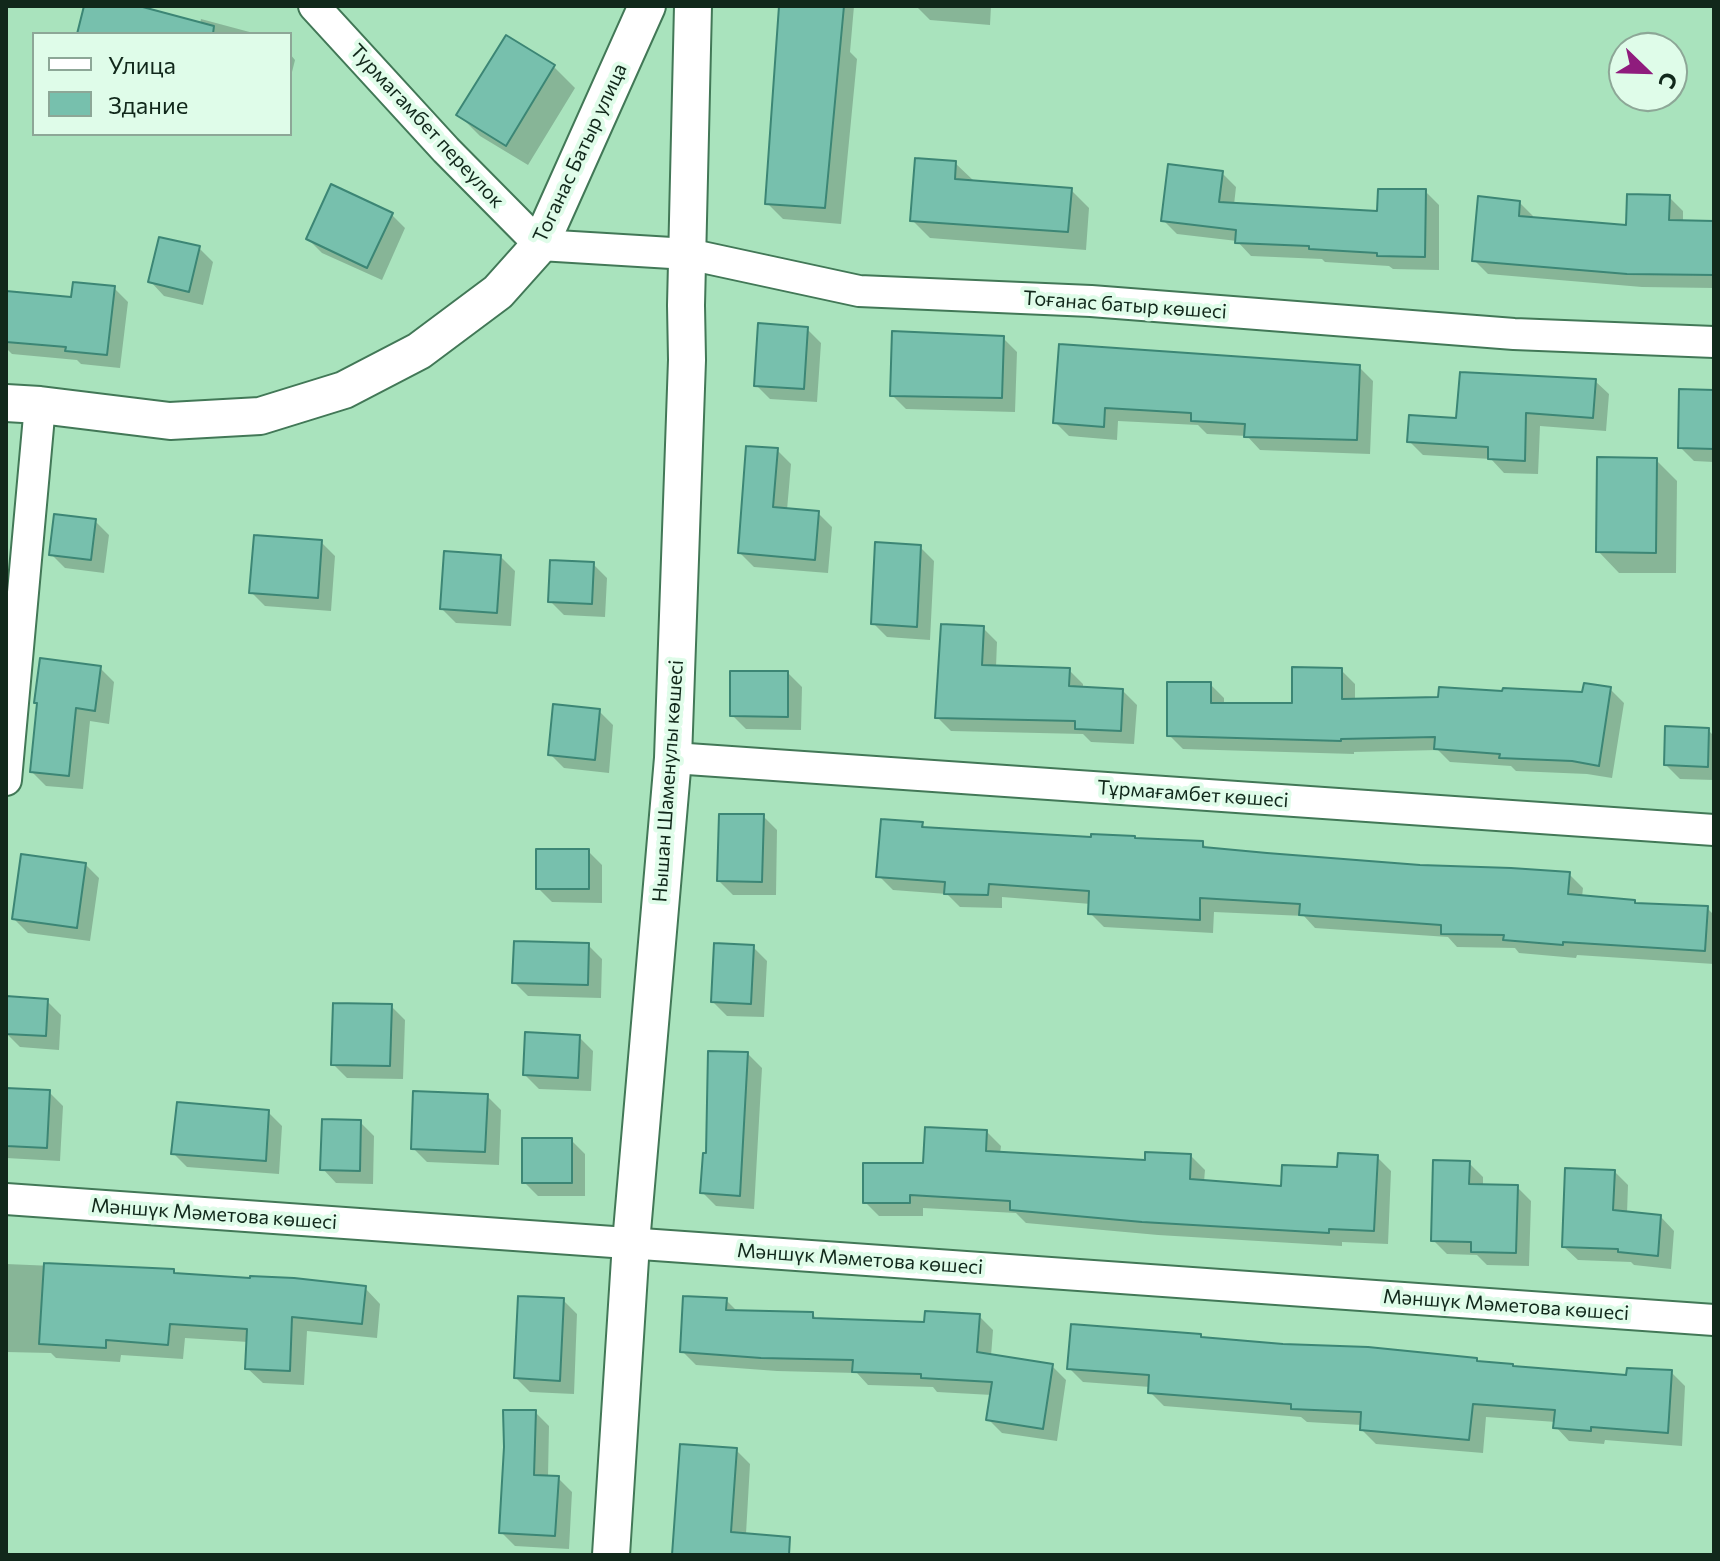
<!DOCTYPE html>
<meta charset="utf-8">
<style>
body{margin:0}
#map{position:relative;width:1720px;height:1561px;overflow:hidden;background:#a9e3bd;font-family:Commissioner,sans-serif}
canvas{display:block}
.frame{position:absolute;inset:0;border:8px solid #11281b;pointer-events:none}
.legend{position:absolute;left:32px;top:32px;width:260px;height:104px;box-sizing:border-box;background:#dffce9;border:2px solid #8da797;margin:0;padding:10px 14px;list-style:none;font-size:24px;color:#11281b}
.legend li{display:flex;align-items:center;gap:16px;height:40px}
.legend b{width:40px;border:2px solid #8da797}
.north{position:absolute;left:1608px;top:32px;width:80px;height:80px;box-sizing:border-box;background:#dffce9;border:2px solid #8da797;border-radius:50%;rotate:113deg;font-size:22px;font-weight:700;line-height:32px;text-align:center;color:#11281b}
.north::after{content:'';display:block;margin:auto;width:28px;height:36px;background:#8f1c7d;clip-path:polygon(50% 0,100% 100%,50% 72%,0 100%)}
</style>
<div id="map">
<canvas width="1720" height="1561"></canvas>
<div class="frame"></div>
<ul class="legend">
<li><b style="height:10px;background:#fff"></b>Улица</li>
<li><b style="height:22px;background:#77c0ad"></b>Здание</li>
</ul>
<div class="north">С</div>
</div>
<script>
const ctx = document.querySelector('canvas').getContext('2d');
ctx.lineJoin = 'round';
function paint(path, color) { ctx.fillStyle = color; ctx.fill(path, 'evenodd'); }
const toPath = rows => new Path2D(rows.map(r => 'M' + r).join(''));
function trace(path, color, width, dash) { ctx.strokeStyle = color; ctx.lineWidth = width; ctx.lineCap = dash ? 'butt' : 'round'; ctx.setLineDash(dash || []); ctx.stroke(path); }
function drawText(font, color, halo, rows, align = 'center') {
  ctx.font = font + ' Commissioner,sans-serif'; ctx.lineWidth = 8; ctx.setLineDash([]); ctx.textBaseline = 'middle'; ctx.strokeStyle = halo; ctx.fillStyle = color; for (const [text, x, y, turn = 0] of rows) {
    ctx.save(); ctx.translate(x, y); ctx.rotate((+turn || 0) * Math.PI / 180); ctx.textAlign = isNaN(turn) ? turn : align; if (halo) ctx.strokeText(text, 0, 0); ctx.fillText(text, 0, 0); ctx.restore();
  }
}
paint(toPath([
 [86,6,131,6,200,24,201,19,257,34,79,34],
 [781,6,854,6,850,52,857,59,841,224,783,219,767,203],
 [916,6,991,6,990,25,930,20],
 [290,54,295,60,290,80],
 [554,67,575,88,528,165,480,136,459,115],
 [955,163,974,181,1071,190,1089,208,1086,250,930,238,912,220],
 [1222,173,1236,187,1234,205,1379,213,1425,191,1439,205,1439,270,1393,269,1389,266,1325,262,1322,259,1251,256,1237,241,1177,234,1163,220],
 [1669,197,1683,211,1683,222,1714,223,1714,288,1642,287,1488,274,1474,260,1519,202,1533,216,1533,220,1628,227],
 [391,214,405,228,382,280,322,253,308,239],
 [199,248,213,262,203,305,164,296,151,282],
 [114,288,128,302,120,368,81,364,77,360,12,354,6,348,6,293,73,299],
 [807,329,821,343,817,402,770,399,756,385],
 [1003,338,1017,352,1015,412,906,409,892,395],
 [1061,347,1359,367,1373,381,1370,454,1260,450,1247,436,1207,434,1198,425,1118,421,1117,440,1069,436,1055,422],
 [1595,381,1609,394,1606,431,1540,426,1538,474,1504,473,1491,459,1423,455,1409,441],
 [1714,392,1714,462,1694,461,1680,447],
 [777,450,791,464,787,510,818,513,832,527,828,573,754,567,740,553],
 [1656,460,1677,481,1676,573,1619,573,1598,551],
 [95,521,109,535,104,573,65,568,51,554],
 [321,542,335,556,331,611,265,606,251,592],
 [920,547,934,561,930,640,887,637,873,623],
 [501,557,515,571,511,626,456,623,442,609],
 [593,564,607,578,605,617,564,615,550,601],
 [983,628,997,642,996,667,1069,670,1083,684,1083,689,1123,691,1137,705,1134,744,1091,742,1083,734,951,731,937,717],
 [100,668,114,682,109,724,90,721,83,789,46,786,32,772,39,705,36,702],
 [1341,670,1355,684,1355,701,1584,694,1610,689,1624,703,1612,778,1587,774,1516,771,1511,766,1450,762,1438,750,1354,752,1354,754,1183,749,1169,735,1210,684,1224,698,1224,705,1294,705],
 [788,673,802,687,801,730,746,729,732,715],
 [599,711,613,725,609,773,564,768,550,754],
 [1708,730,1714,736,1714,780,1680,779,1666,765],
 [763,816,777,830,776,895,733,895,719,881],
 [922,824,928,830,1202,843,1208,849,1419,867,1569,874,1583,888,1582,897,1634,902,1637,905,1707,908,1714,915,1714,964,1577,955,1576,958,1519,953,1515,948,1457,947,1448,937,1315,928,1304,916,1214,912,1213,933,1104,927,1090,913,1091,904,1002,897,1002,908,960,907,947,894,893,890,879,876],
 [588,851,602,865,602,903,552,902,538,888],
 [85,864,99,878,90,941,28,933,14,919],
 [588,945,602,959,601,998,528,996,514,982],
 [753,947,767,961,764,1017,727,1016,713,1002],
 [47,1001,61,1015,59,1050,20,1047,6,1033],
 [391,1006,405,1020,403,1079,347,1078,333,1064],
 [579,1037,593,1051,591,1091,539,1089,525,1075],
 [748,1054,762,1068,754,1209,716,1206,702,1192,708,1156],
 [6,1090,49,1092,63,1106,60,1161,6,1158],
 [487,1096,501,1110,499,1165,427,1162,413,1148],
 [268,1112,282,1126,279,1174,187,1167,173,1153],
 [360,1122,374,1136,373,1184,336,1183,323,1169],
 [987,1132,1001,1146,1000,1154,1147,1162,1191,1156,1205,1170,1204,1182,1283,1188,1377,1157,1391,1171,1388,1244,1342,1242,1342,1246,1158,1235,1026,1223,1016,1213,923,1208,923,1216,879,1216,865,1202,925,1165],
 [571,1140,585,1154,585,1196,538,1196,524,1182],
 [1469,1163,1483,1177,1483,1186,1517,1187,1531,1201,1529,1266,1487,1265,1477,1255,1447,1254,1433,1240],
 [1614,1171,1628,1185,1627,1214,1661,1217,1674,1231,1671,1269,1634,1265,1631,1262,1578,1260,1564,1247],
 [6,1264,173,1271,177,1276,365,1288,380,1304,377,1338,307,1331,304,1385,263,1383,247,1368,248,1342,185,1338,183,1359,121,1355,120,1362,56,1358,51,1353,6,1352],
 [563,1300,577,1314,574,1394,530,1392,516,1378],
 [726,1300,738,1312,812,1314,818,1320,926,1324,979,1316,993,1330,991,1356,1052,1366,1066,1380,1057,1441,1002,1433,988,1419,992,1395,937,1392,933,1387,868,1385,857,1373,777,1371,696,1365,682,1351],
 [1200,1336,1204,1340,1476,1360,1480,1363,1515,1368,1628,1377,1671,1372,1685,1386,1682,1446,1605,1440,1604,1444,1569,1441,1556,1427,1556,1422,1486,1417,1483,1453,1376,1444,1362,1430,1362,1425,1307,1422,1301,1417,1164,1406,1150,1392,1150,1387,1083,1382,1069,1368],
 [535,1412,549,1426,548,1477,558,1478,572,1492,569,1549,515,1546,501,1532],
 [736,1450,750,1464,746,1534,760,1555,673,1555]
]), '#0003');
const building = toPath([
 [84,6,139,6,214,26,213,34,77,34,84,6],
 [779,6,844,6,825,208,765,204,779,6],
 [506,35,555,65,506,146,456,115,506,35],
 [915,158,956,161,955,179,1072,188,1068,232,910,221,915,158],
 [1168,164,1223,171,1219,202,1377,211,1378,189,1426,189,1425,257,1377,256,1377,253,1309,249,1309,246,1235,243,1236,230,1161,221,1168,164],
 [331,184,393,213,367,268,306,239,331,184],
 [1627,194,1670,195,1669,220,1714,221,1714,275,1627,274,1472,261,1478,196,1520,201,1519,216,1626,225,1627,194],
 [159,237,200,246,189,292,148,282,159,237],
 [73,282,115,286,107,355,65,351,66,347,6,342,6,291,71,297,73,282],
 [758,323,808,327,804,389,754,386,758,323],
 [892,331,1004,336,1002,398,890,396,892,331],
 [1059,344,1360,365,1357,440,1244,437,1245,424,1191,421,1191,413,1105,408,1104,427,1053,423,1059,344],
 [1460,372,1596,379,1593,418,1526,413,1525,461,1488,459,1488,447,1407,442,1409,415,1456,418,1460,372],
 [1679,389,1714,390,1714,449,1678,448,1679,389],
 [746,446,778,448,773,507,819,511,815,560,738,553,746,446],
 [1597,457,1657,458,1656,553,1596,552,1597,457],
 [54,514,96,519,91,560,49,555,54,514],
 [254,535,322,540,318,598,249,593,254,535],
 [875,542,921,545,917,627,871,624,875,542],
 [444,551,501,555,497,613,440,609,444,551],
 [550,560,594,562,592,604,548,602,550,560],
 [941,624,984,626,982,665,1070,668,1069,686,1123,689,1121,731,1075,729,1075,721,935,718,941,624],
 [40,658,101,666,95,711,76,708,69,776,30,772,37,703,34,703,40,658],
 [1292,667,1342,668,1342,699,1438,697,1439,687,1502,691,1503,688,1582,692,1584,683,1611,687,1599,766,1572,761,1499,758,1500,754,1434,749,1435,737,1341,739,1341,741,1167,736,1167,682,1211,682,1211,703,1292,703,1292,667],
 [730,671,788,671,788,717,730,716,730,671],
 [553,704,600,709,595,760,548,755,553,704],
 [1665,726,1709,728,1708,767,1664,765,1665,726],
 [719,814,764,814,762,882,717,881,719,814],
 [881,819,923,822,922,827,1091,837,1091,834,1135,836,1135,838,1203,841,1203,847,1267,853,1420,865,1511,868,1570,872,1568,894,1635,900,1635,903,1708,906,1705,951,1563,942,1563,945,1503,940,1504,935,1441,934,1441,925,1299,915,1300,904,1200,898,1200,920,1088,914,1089,891,989,884,988,895,944,894,945,882,876,877,881,819],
 [536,849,589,849,589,889,536,889,536,849],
 [21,854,86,863,77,928,12,919,21,854],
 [514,941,589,943,588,985,512,983,514,941],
 [714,943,754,945,751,1004,711,1002,714,943],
 [6,996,48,999,46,1036,6,1034,6,996],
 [333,1003,392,1004,390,1066,331,1065,333,1003],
 [525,1032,580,1035,578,1078,523,1075,525,1032],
 [708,1051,748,1052,740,1196,700,1193,703,1153,706,1153,708,1051],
 [6,1088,50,1090,47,1148,6,1146,6,1088],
 [413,1091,488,1094,485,1152,411,1149,413,1091],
 [177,1102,269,1110,266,1161,171,1154,177,1102],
 [322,1119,361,1120,360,1171,320,1170,322,1119],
 [925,1127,987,1130,986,1151,1145,1160,1145,1152,1191,1154,1190,1179,1281,1186,1282,1165,1337,1167,1338,1153,1378,1155,1374,1231,1329,1229,1329,1233,1142,1222,1010,1210,1010,1201,910,1195,910,1203,863,1203,863,1163,923,1163,925,1127],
 [522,1138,572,1138,572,1183,522,1183,522,1138],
 [1433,1160,1470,1161,1469,1184,1518,1185,1516,1253,1471,1252,1471,1242,1431,1241,1433,1160],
 [1565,1168,1615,1170,1613,1210,1661,1215,1658,1256,1618,1252,1618,1249,1562,1247,1565,1168],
 [44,1263,174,1269,174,1273,250,1278,250,1276,294,1278,366,1286,362,1324,292,1317,290,1371,245,1369,247,1329,170,1324,168,1345,106,1340,106,1348,39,1344,44,1263],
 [518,1296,564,1298,560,1381,514,1378,518,1296],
 [683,1296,727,1298,726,1310,813,1312,813,1318,924,1322,925,1311,980,1314,977,1352,1053,1364,1043,1429,986,1420,992,1382,921,1378,921,1374,852,1372,853,1360,761,1358,680,1352,683,1296],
 [1071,1324,1201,1334,1201,1337,1283,1344,1368,1347,1477,1358,1477,1361,1513,1364,1513,1366,1626,1375,1627,1368,1672,1370,1668,1433,1591,1427,1591,1431,1553,1428,1555,1410,1473,1404,1469,1440,1360,1430,1361,1412,1291,1409,1291,1404,1148,1393,1149,1375,1067,1369,1071,1324],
 [503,1410,536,1410,534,1475,559,1476,555,1536,499,1533,504,1447,503,1410],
 [680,1444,737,1448,731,1532,790,1537,789,1555,672,1555,680,1444]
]);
paint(building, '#77c0ad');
trace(building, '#3c8675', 2);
const minor = toPath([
 [314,6,446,150,540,245,688,254,859,291,1091,301,1514,334,1714,342],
 [673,758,1714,830],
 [6,780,40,405],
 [6,1199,1714,1320]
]);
const tertiary = toPath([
 [6,403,40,405,170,421,260,416,344,390,419,351,498,292,540,245,647,6],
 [611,1555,631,1243,673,758,687,360,686,305,693,6]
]);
trace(minor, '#427857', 34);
trace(tertiary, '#427857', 40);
trace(minor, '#fff', 30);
trace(tertiary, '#fff', 36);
drawText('20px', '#11281b', '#dffce9', [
 ["Турмагамбет переулок",427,126,47],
 ["Тоганас Батыр улица",580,153,-65],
 ["Тоғанас батыр көшесі",1125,305,4],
 ["Нышан Шаменулы көшесі",668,781,-86],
 ["Тұрмағамбет көшесі",1193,794,4],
 ["Мәншүк Мәметова көшесі",214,1214,4],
 ["Мәншүк Мәметова көшесі",860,1259,4],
 ["Мәншүк Мәметова көшесі",1506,1305,4]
]);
</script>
